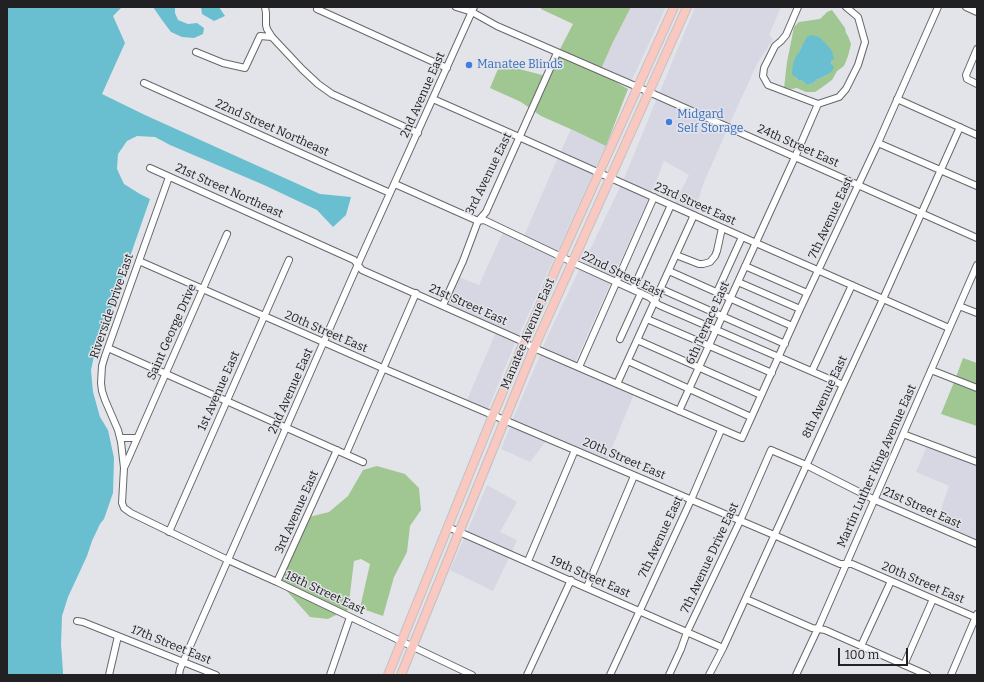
<!DOCTYPE html>
<style>
body{margin:0}
#map{position:relative;width:984px;height:682px;overflow:hidden;background:#e3e4e9;font-family:Bitter,serif}
canvas{display:block}
.frame{position:absolute;inset:0;border:8px solid #212123;pointer-events:none}
.scale{position:absolute;left:838px;top:648px;width:70px;height:18px;box-sizing:border-box;border:2px solid #212123;border-top:0;padding-left:5px;font-size:12px;line-height:14px;white-space:nowrap;color:#212123;-webkit-text-stroke:3px #e3e4e9;paint-order:stroke}
</style>
<div id="map">
<canvas width="984" height="682"></canvas>
<div class="frame"></div>
<div class="scale">100 m</div>
</div>
<script>
const ctx = document.querySelector('canvas').getContext('2d');
ctx.lineJoin = 'round';
function paint(path, color) { ctx.fillStyle = color; ctx.fill(path, 'evenodd'); }
const toPath = rows => new Path2D(rows.map(r => 'M' + r).join(''));
function trace(path, color, width, dash) { ctx.strokeStyle = color; ctx.lineWidth = width; ctx.lineCap = dash ? 'butt' : 'round'; ctx.setLineDash(dash || []); ctx.stroke(path); }
function drawText(font, color, halo, rows, align = 'center') {
  ctx.font = font + ' Bitter,serif'; ctx.lineWidth = 3; ctx.setLineDash([]); ctx.textBaseline = 'middle'; ctx.strokeStyle = halo; ctx.fillStyle = color; for (const [text, x, y, turn = 0] of rows) {
    ctx.save(); ctx.translate(x, y); ctx.rotate((+turn || 0) * Math.PI / 180); ctx.textAlign = isNaN(turn) ? turn : align; if (halo) ctx.strokeText(text, 0, 0); ctx.fillText(text, 0, 0); ctx.restore();
  }
}
paint(toPath([
 [631,7,666,7,631,82,601,69,613,42],
 [695,7,781,7,769,35,773,39,757,64,729,125,659,94],
 [657,98,727,130,704,182,694,213,674,204,689,175,664,161,651,194,623,181],
 [571,129,606,146,595,168,560,153],
 [558,157,593,173,557,252,524,236],
 [621,185,649,198,613,277,583,264],
 [503,232,555,256,518,337,447,303,459,277,479,285],
 [580,268,611,282,575,363,542,349,549,333],
 [496,332,516,341,488,409,467,400],
 [541,353,634,394,607,460,512,421],
 [511,425,546,441,530,462,501,449],
 [927,446,977,465,977,542,936,524,949,486,916,472],
 [487,485,517,502,500,532,517,540,512,551,467,532],
 [465,536,510,556,493,591,450,570]
]), '#d6d7e3');
paint(toPath([
 [541,7,631,7,613,42,601,69,559,51,573,24,541,9],
 [832,10,845,28,846,33,848,36,851,44,848,56,844,66,837,71,832,80,821,88,815,92,806,92,797,88,792,89,784,88,787,62,794,27,799,22,820,19,827,12],
 [802,46,831,61,832,65,827,75,816,80,815,82,808,85,804,82,800,80,798,80,796,77,796,56,799,54],
 [557,55,607,77,628,89,606,146,575,131,541,116,521,102,490,88,500,64,546,76],
 [963,358,977,363,977,386,956,377],
 [954,382,977,391,977,426,941,414],
 [377,466,405,474,419,488,421,510,410,526,407,552,394,577,383,616,360,608,370,564,361,559,354,561,348,610,344,612,280,581,309,517,329,512,348,496,363,470],
 [285,589,338,614,328,619,310,617]
]), '#a0c691');
paint(toPath([
 [7,7,122,7,113,16,125,43,102,94,145,115,320,194,351,197,346,215,333,227,317,210,264,185,170,145,155,137,137,136,127,141,118,154,117,169,124,184,140,194,150,199,116,297,97,342,91,370,93,392,100,417,108,430,114,458,113,493,104,519,100,524,92,541,87,556,68,597,62,616,61,644,63,672,63,675,7,675],
 [153,7,175,7,175,13,178,20,188,24,197,23,204,28,203,34,194,38,182,37,171,32,162,20],
 [201,7,219,7,225,16,214,21,202,14],
 [811,35,819,37,827,45,832,51,834,59,831,61,832,65,834,67,832,71,827,75,816,80,815,82,808,85,806,84,804,82,800,80,798,80,796,77,792,74,793,64,796,56,800,51,802,46,807,37]
]), '#69bfcf');
const minor = toPath([
 [265,7,266,13,266,25,267,29,272,37,302,69,318,84,332,94,418,133],
 [456,7,472,12,497,26,649,92,977,238],
 [798,7,786,35,781,41,775,46,764,68,763,76,768,85,818,104,839,97,846,89,858,65,865,42,858,17,846,7],
 [966,7,977,12],
 [317,9,447,68],
 [977,49,966,75,967,79,977,84],
 [196,52,223,63,245,68,260,36,272,37],
 [144,83,390,193],
 [433,99,519,137,756,243,949,328],
 [897,99,977,135],
 [878,143,977,186],
 [150,168,354,260,362,270,524,342,534,348,742,438,800,309,878,143,938,7],
 [169,177,105,356,102,366,101,383,102,391,105,400,118,430,121,442,124,468,122,503,124,508,131,513,228,560,277,582,472,675],
 [395,184,478,221,484,220,572,262,649,297,659,305,843,385],
 [676,255,699,264,703,264,710,262,715,256,717,251,722,228],
 [139,261,387,370,774,535,840,564,852,564,977,618],
 [745,266,807,293],
 [669,271,792,326],
 [738,282,800,309],
 [633,289,671,205],
 [661,289,785,344],
 [717,292,742,237],
 [443,305,463,261,478,221,486,212,557,53],
 [959,306,977,313],
 [647,319,772,373],
 [620,339,641,293],
 [637,340,761,395],
 [108,348,363,462],
 [628,361,751,417],
 [579,367,654,197],
 [931,370,977,388],
 [812,371,852,285],
 [617,384,694,215],
 [679,411,795,157,818,104],
 [903,434,977,462],
 [120,438,137,438],
 [346,454,416,293],
 [125,466,227,234],
 [448,527,723,648],
 [169,532,289,260],
 [528,561,575,450],
 [277,582,337,450],
 [587,587,634,476],
 [746,599,812,628,825,630,927,675],
 [77,621,83,622,216,675],
 [861,646,891,581],
 [904,665,933,599],
 [109,675,118,636],
 [179,675,180,669,358,264,474,7],
 [330,675,350,617],
 [527,675,571,580],
 [610,675,691,500,721,430],
 [669,675,681,649,687,632,740,521,771,450,806,465,875,500,977,544],
 [709,675,723,648,843,385,883,299,960,127],
 [796,675,820,624,977,265],
 [951,675,977,614]
]);
const major = toPath([
 [388,675,493,415,524,342,561,257,674,7],
 [401,675,534,348,687,7]
]);
trace(minor, '#66676b', 8);
trace(major, '#c1c1c1', 10);
trace(minor, '#fff', 6);
trace(major, '#f9c8c1', 8);
for (const [x, y, r, color] of [
 [469,65,4,"#3f7fe0"],
 [669,122,4,"#3f7fe0"]
]) { const dot = new Path2D(); dot.arc(x, y, r, 0, 2 * Math.PI); ctx.fillStyle = color; ctx.fill(dot); trace(dot, '#e3e4e9', 1.5); }
drawText('12px', '#366cbe', '#e3e4e9', [
 ["Manatee Blinds",477,65],
 ["Midgard",677,115],
 ["Self Storage",677,129]
], 'left');
drawText('12px', '#212123', '#e3e4e9', [
 ["2nd Avenue East",423,95,-66],
 ["22nd Street Northeast",272,128,24],
 ["24th Street East",798,146,24],
 ["3rd Avenue East",489,174,-64],
 ["21st Street Northeast",229,191,24],
 ["23rd Street East",695,204,24],
 ["7th Avenue East",831,218,-65],
 ["22nd Street East",623,275,26],
 ["21st Street East",468,305,24],
 ["Riverside Drive East",112,306,-71],
 ["6th Terrace East",708,323,-66],
 ["Saint George Drive",172,332,-66],
 ["20th Street East",326,332,23],
 ["Manatee Avenue East",528,334,-67],
 ["1st Avenue East",219,391,-66],
 ["2nd Avenue East",291,391,-66],
 ["8th Avenue East",825,397,-65],
 ["20th Street East",624,459,23],
 ["Martin Luther King Avenue East",877,466,-66],
 ["21st Street East",922,508,24],
 ["3rd Avenue East",297,512,-66],
 ["7th Avenue East",661,537,-65],
 ["7th Avenue Drive East",710,558,-65],
 ["19th Street East",590,577,24],
 ["20th Street East",923,583,23],
 ["18th Street East",325,593,25],
 ["17th Street East",171,645,22]
]);
</script>
